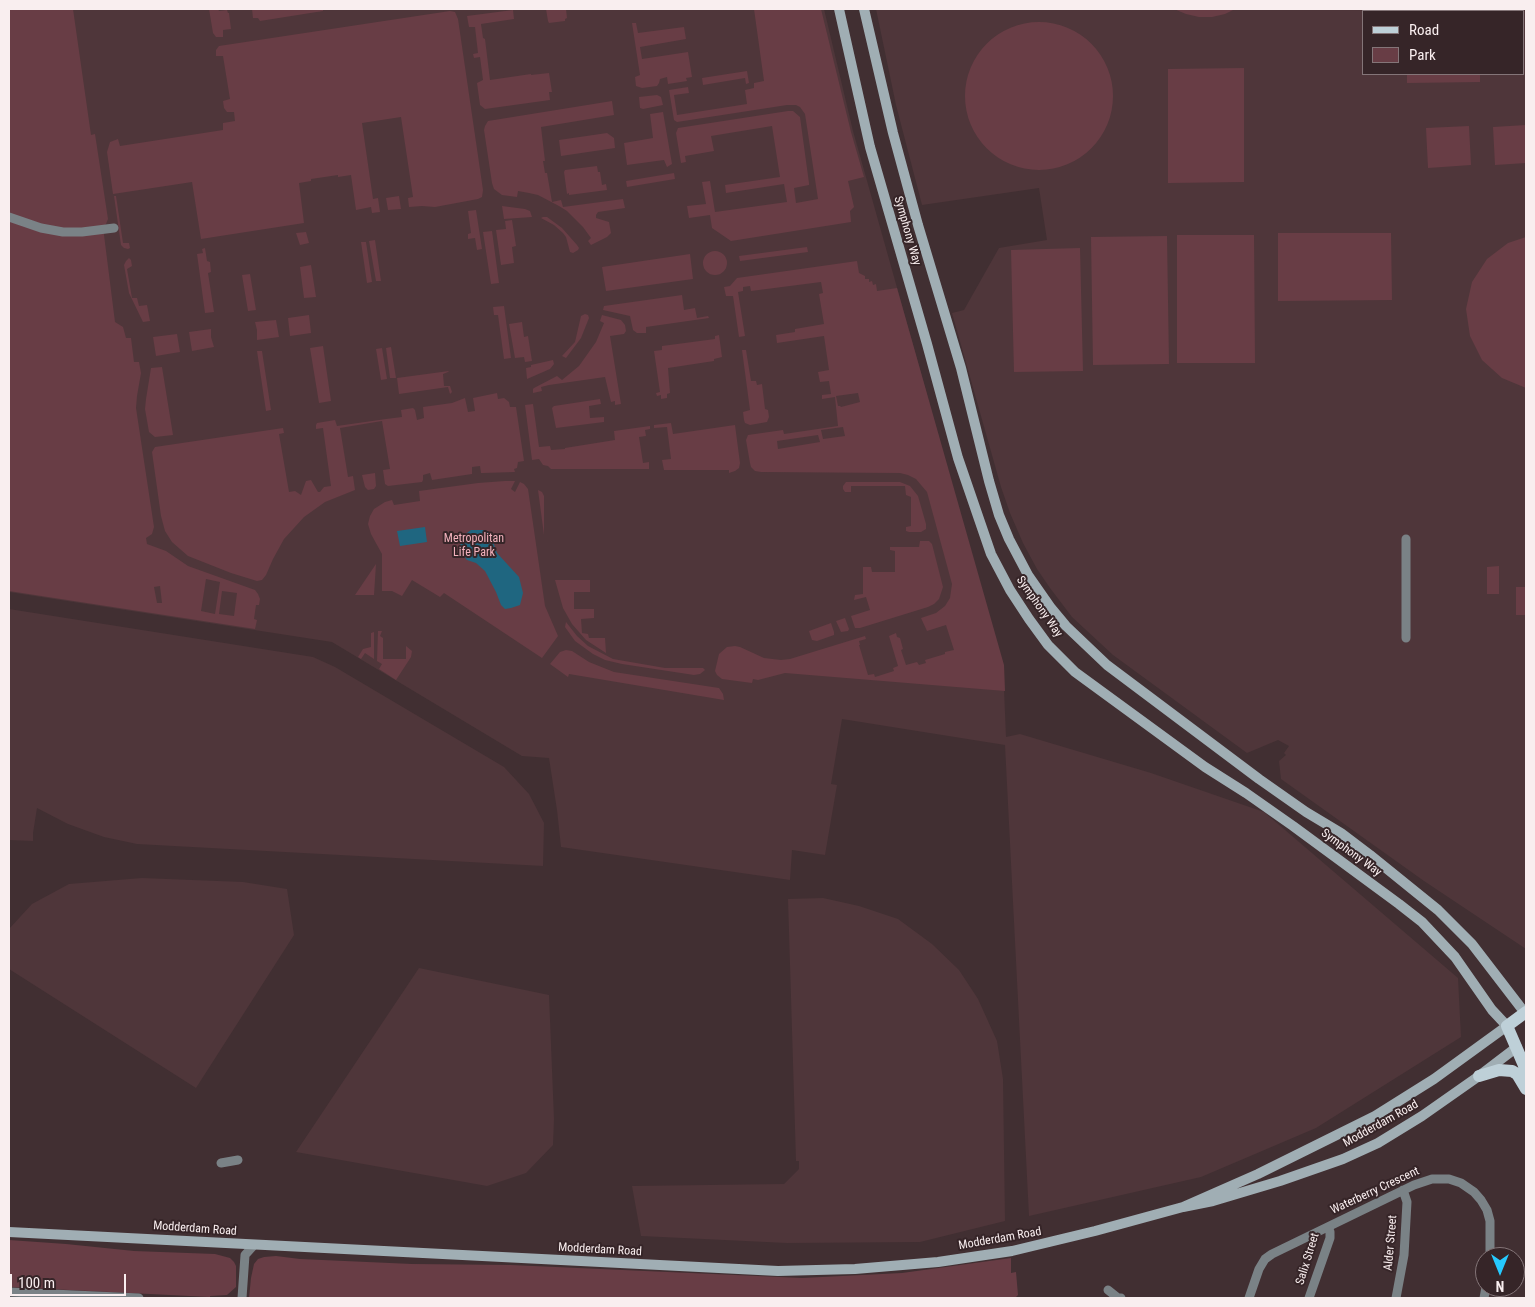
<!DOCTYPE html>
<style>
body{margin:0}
#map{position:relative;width:1535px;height:1307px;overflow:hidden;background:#412f32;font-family:"Roboto Condensed",sans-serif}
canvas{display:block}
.frame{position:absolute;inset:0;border:10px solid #f9eeef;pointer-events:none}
.legend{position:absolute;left:1362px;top:10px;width:162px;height:65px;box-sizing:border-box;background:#362528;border:1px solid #847578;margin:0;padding:6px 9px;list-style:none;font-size:15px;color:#f9eeef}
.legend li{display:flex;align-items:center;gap:10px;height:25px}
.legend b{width:25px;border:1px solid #847578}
.north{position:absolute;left:1475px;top:1247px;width:50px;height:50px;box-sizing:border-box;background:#362528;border:1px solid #847578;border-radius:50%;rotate:180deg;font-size:14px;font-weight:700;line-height:20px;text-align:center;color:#f9eeef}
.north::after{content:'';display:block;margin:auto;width:18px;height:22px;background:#26c9fe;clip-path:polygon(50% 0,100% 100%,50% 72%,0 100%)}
.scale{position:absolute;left:10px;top:1274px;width:116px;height:22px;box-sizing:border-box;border:2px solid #f9eeef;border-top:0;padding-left:6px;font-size:15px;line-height:18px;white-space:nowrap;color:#f9eeef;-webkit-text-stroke:4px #362528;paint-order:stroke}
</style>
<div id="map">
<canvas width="1535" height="1307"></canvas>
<div class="frame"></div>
<ul class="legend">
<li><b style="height:6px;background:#bed0d8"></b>Road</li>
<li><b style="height:14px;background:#683d45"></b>Park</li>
</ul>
<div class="north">N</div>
<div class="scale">100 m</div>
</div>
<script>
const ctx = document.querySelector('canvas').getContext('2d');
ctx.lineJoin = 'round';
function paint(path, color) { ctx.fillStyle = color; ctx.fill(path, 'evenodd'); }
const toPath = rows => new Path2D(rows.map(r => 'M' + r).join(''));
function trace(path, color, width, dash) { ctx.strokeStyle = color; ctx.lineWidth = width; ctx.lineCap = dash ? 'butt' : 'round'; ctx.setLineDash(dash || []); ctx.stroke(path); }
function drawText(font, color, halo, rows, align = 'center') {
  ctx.font = font + ' "Roboto Condensed",sans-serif'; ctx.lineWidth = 4; ctx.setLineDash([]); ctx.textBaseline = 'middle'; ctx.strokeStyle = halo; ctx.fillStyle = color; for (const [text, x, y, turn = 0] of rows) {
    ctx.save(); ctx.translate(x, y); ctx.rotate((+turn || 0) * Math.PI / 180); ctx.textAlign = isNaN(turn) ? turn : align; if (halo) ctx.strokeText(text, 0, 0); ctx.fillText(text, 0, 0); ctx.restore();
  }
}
paint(toPath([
 [9,9,824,9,853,131,1003,665,1006,737,1020,734,1151,773,1264,812,1458,978,1461,1037,1316,1128,1201,1177,1029,1216,1005,745,842,719,831,784,837,785,825,855,792,850,790,880,561,847,557,810,549,758,522,756,332,642,9,592],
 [876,9,1526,9,1526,949,1424,881,1281,779,1279,761,1286,755,1284,753,1289,746,1278,740,1247,753,1113,655,1072,617,1050,588,1037,569,1023,543,1010,513,1001,487,952,313,964,310,999,248,1047,240,1039,188,922,205,896,105],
 [1364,11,1524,11,1524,74,1364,74],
 [9,609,313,657,335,667,504,767,529,794,544,823,543,866,137,844,104,837,68,824,37,808,33,833,33,841,9,840],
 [142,878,243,882,287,889,294,935,196,1088,9,969,9,929,32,904,69,884],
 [823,898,859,906,898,919,932,944,959,970,978,999,997,1041,1003,1079,1005,1221,920,1242,787,1243,641,1236,632,1186,784,1184,799,1169,799,1161,796,1161,788,899],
 [419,968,549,995,554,1119,553,1145,526,1173,487,1186,296,1152]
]), '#4f363a');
paint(toPath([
 [9,9,73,9,91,135,95,134,108,219,106,224,103,227,115,322,123,327,126,338,131,338,134,362,139,362,141,373,137,396,136,408,154,527,152,534,146,538,147,544,166,551,188,566,255,590,258,594,260,599,259,605,256,605,254,619,257,620,255,629,9,591],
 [206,579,220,582,215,614,201,611],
 [160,586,162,603,157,603,154,587],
 [222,591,237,593,234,616,219,614],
 [209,9,218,9,219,11,227,10,228,13,229,13,231,29,223,30,223,37,216,37,213,33],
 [252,9,323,9,323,11,260,21,258,18,253,18],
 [546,9,566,9,567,18,565,19,565,21,549,23,548,21],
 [754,9,821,9,851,132,864,177,848,181,854,207,850,211,851,222,731,241,712,228,710,215,689,218,687,206,706,204,702,182,710,181,715,212,787,202,784,184,726,193,725,185,780,177,772,126,711,136,714,151,685,156,686,162,681,163,676,133,678,128,788,111,793,111,800,117,809,183,809,185,794,188,796,203,818,199,805,114,800,107,796,105,787,105,677,122,674,120,669,90,688,87,689,93,674,95,677,115,747,104,745,90,754,88,754,83,764,81],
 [1174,9,1235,9,1225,14,1212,17,1199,17,1186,14],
 [1406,9,1479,9,1479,11,1406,11],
 [513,10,514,19,481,24,483,38,485,39,490,80,531,74,531,75,549,73,552,92,549,92,550,100,485,109,480,105,477,83,483,80,480,57,474,58,473,54,478,53,475,27,469,27,467,16],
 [450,11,455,12,458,19,483,190,482,197,478,199,435,207,422,206,409,207,408,198,413,197,401,117,362,123,373,199,378,198,380,212,372,213,371,207,356,210,351,175,338,177,338,175,311,179,311,181,299,183,304,223,201,239,192,182,113,194,107,152,110,142,118,139,120,146,223,130,223,123,235,121,234,112,227,112,224,108,223,101,230,99,223,56,216,56,216,50,219,46],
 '965 96a74 74 0 1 1 148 0a74 74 0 1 1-148 0Z',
 [632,23,636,23,638,33,684,27,686,39,640,47,642,59,688,52,692,77,686,78,687,81,668,84,667,77,660,79,659,83,657,86,642,88,636,86,635,77,640,75],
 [1244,68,1244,182,1168,183,1168,69],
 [747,71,749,83,746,84,745,78,703,85,702,78],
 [1407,74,1480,74,1480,82,1407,83],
 [657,95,661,97,663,105,643,109,640,108,639,97],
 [612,101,614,115,541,127,545,161,543,161,545,173,547,173,552,202,561,200,563,207,623,199,625,208,598,212,596,215,596,218,609,222,611,233,607,237,591,245,588,241,591,238,583,227,567,211,559,206,538,195,529,193,518,191,517,197,502,195,494,189,492,183,484,130,485,126,488,121],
 [663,112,672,164,667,167,664,160,627,165,624,143,653,138,650,114],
 [1526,125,1526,163,1495,165,1493,127],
 [1469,126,1471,165,1428,168,1426,128],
 [607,133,614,138,615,148,561,156,559,140],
 [597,166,598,172,600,172,602,185,606,184,607,190,569,195,569,193,567,194,564,172,565,170],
 [674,173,675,179,627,187,626,181],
 [114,196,116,196,123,243,129,243,130,248,128,249,124,248,121,245],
 [399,196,401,209,388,210,386,198],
 [502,206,525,209,530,211,532,217,504,219],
 [476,210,482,249,477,250,475,238,468,239,468,234,471,233,468,211],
 [543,217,547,217,562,228,577,245,579,248,578,250,573,253,570,252,566,237,563,233,554,225,541,218],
 [512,220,516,246,512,247,514,263,501,265,496,230,506,229,505,221],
 [492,231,499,283,491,284,483,232],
 [306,232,309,243,300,245,296,233],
 [1278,233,1391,233,1392,300,1278,301],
 [1177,235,1254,235,1255,363,1177,363],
 [1167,236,1169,364,1093,365,1091,237],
 [1526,237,1526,388,1502,378,1482,360,1470,336,1466,309,1472,282,1487,259,1508,243],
 [375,240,381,281,376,281,369,241],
 [361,242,366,242,372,282,367,283],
 [807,247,808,252,740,261,739,256],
 [205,248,207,261,210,262,211,272,208,273,214,312,205,313,197,254,203,253,202,249],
 [1080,248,1083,371,1014,372,1011,250],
 '703 263a12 12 0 1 1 24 0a12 12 0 1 1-24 0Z',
 [690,254,693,279,606,291,602,267],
 [129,258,131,260,132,266,127,269,132,298,137,298,139,306,147,305,150,321,143,322,129,293,124,265,126,261],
 [857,261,859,273,865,276,865,279,869,279,869,282,872,281,873,285,876,284,877,291,897,288,1004,665,1005,691,785,673,758,680,753,679,752,683,722,679,717,675,715,671,719,654,727,647,735,646,740,647,764,658,781,660,790,659,865,636,866,639,859,641,860,645,859,645,868,675,874,674,875,677,894,671,893,668,898,666,889,636,896,633,897,637,900,638,903,649,901,650,906,665,917,662,919,665,926,663,925,660,945,654,945,652,954,650,946,625,927,631,921,618,936,613,945,606,950,598,952,584,927,492,916,479,908,475,900,473,761,472,755,471,751,467,750,463,746,440,748,435,783,430,784,434,838,426,835,397,822,399,822,395,831,394,829,381,820,382,818,372,829,370,824,336,777,343,776,335,795,332,795,329,824,324,819,294,823,293,821,282,751,291,750,286,743,287,743,291,738,292,745,336,739,337,733,296,726,296,724,287,730,286,737,278],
 [858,393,860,402,841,407,840,406,838,406,836,396],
 [843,427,845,436,823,439,821,430],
 [818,435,820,442,778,449,777,441],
 [311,265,316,297,304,298,300,267],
 [250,274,256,310,248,311,242,275],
 [682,295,684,310,695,308,697,318,708,316,709,318,646,327,646,333,637,333,633,330,630,316,603,310,604,306],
 [504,306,511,358,504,359,498,315,494,315,493,307],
 [585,314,588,315,589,318,581,338,566,358,562,356,575,342,581,316],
 [309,315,311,333,290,336,288,318],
 [602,315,621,320,625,325,626,331,624,334,610,336,621,404,615,405,615,401,611,402,605,377,549,385,541,387,542,391,533,393,533,389,534,388,557,376,562,380,579,366,596,342,604,323,600,321],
 [276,320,279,337,257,340,257,330,255,322],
 [522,322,524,337,528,336,532,361,525,362,524,357,515,358,509,324],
 [211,329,211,337,214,347,192,351,189,332],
 [177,334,180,352,156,356,153,337],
 [719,335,722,357,714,359,714,361,668,368,670,393,667,394,667,398,661,399,661,395,657,396,656,393,660,392,654,351,662,350,662,346,715,339,715,336],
 [323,346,331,401,319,403,310,348],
 [391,347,396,378,390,378,386,348],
 [382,348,387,379,381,380,376,349],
 [742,350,746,350,751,381,756,381,757,385,762,384,765,409,768,410,769,417,767,422,750,425,745,423,744,420,743,412,750,410],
 [257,351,262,351,271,410,266,411],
 [553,360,554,364,550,369,527,379,526,368,531,367,531,365],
 [162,367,173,435,155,437,149,432,145,409,146,399,151,368],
 [449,371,448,372,443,374,444,386,450,386,452,392,450,394,448,387,399,394,397,378],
 [497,393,498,399,504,398,509,402,510,407,516,407,524,461,518,462,517,468,514,469,515,472,483,473,481,473,480,466,472,467,472,474,432,480,430,473,423,475,423,480,422,482,388,486,385,484,383,470,390,469,382,421,340,428,348,477,353,476,355,490,325,502,304,517,284,539,273,559,266,575,262,580,257,581,231,573,188,556,172,542,165,531,161,516,152,452,155,447,283,428,284,433,279,434,289,492,295,491,301,495,306,481,311,480,318,492,320,492,324,487,331,486,323,428,316,429,316,425,317,423,335,420,337,426,386,419,402,417,401,410,413,408,415,410,417,420,424,418,423,407,452,403,465,398,468,412,475,411,473,398],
 [600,399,601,404,589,406,590,418,604,417,604,422,556,428,552,408,554,406],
 [533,404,539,447,550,446,551,450,565,449,565,448,615,440,614,431,650,426,650,429,645,430,646,436,639,437,643,463,649,462,649,469,551,469,548,466,543,465,539,459,532,460,525,405],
 [671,423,673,434,735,425,740,463,739,468,735,471,729,473,729,470,664,470,662,460,671,459,667,427,654,428,654,425],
 [375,473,376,486,374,489,368,490,365,487,362,475],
 [505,481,515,481,511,489,515,492,520,482,524,484,528,489,545,606,558,636,542,658,444,593,440,597,412,580,402,596,392,591,382,591,382,554,371,534,368,524,370,516,374,509,385,502,392,500,394,505,420,501,419,491,478,483],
 [846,482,900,482,910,486,918,496,926,524,926,529,921,532,909,532,906,531,906,527,911,526,911,497,906,495,905,486,851,486,851,492,845,492,843,489,843,486],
 [538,490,542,492,544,496,544,535],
 [920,541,929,541,932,544,943,587,939,599,934,604,928,607,860,628,855,628,851,616,870,610,866,597,854,600,855,595,863,594,863,567,871,567,872,572,895,572,895,551,890,550,890,547,919,547],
 [376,564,374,595,355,595],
 [1499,566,1499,594,1487,594,1487,567],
 [555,580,590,580,590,592,574,592,574,609,594,609,594,618,581,619,582,633,588,634,589,638,605,638,606,653,586,640,572,624,563,608],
 [1516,587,1526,587,1526,615,1516,615],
 [845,618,849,629,848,631,841,632,836,621],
 [566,622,577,636,588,646,613,659,665,668,703,668,705,670,700,674,694,675,622,664,605,660,593,654,575,641,565,627],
 [831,623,834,632,834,635,817,641,812,640,809,631],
 [378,631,382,631,380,636,383,638,383,659,406,659,406,646,412,651,411,657,396,680,379,669,382,664,377,661],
 [374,632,374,659,365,653,361,659,358,657,363,649,371,647,371,633],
 [566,650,572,651,589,662,614,672,719,688,723,694,724,700,569,674,568,677,550,664,560,652],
 [9,1240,66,1244,134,1251,215,1254,230,1258,234,1262,236,1266,236,1287,227,1295,210,1296,210,1297,9,1287],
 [276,1256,300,1259,412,1264,511,1265,802,1278,902,1273,1011,1258,1011,1273,1016,1272,1018,1295,1015,1298,249,1298,251,1278,254,1264,258,1259,264,1257]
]), '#683d45');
paint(toPath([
 [425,527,427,542,400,546,397,531],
 [471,530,485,530,490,533,497,553,519,577,523,593,520,605,511,608,505,609,501,605,496,592,485,571,476,563,467,560,464,556,461,551,460,538]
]), '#1f6680');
trace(toPath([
 [9,217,41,228,63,232,82,232,114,228],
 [1406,638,1406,539],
 [221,1163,238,1160],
 [1108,1290,1118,1298,1121,1298],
 [9,1292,139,1298],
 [242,1298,245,1255,254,1245],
 [1249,1298,1259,1269,1265,1259,1272,1254,1414,1185,1432,1179,1449,1179,1461,1183,1474,1192,1481,1200,1487,1210,1490,1221,1490,1257],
 [1309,1298,1330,1238,1330,1232,1328,1227],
 [1396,1298,1404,1255,1407,1202,1403,1190],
 [1484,1298,1486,1287]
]), '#7a8286', 9);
trace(toPath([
 [839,9,870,147,927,344,958,458,991,554,1010,590,1029,619,1048,645,1075,672,1205,767,1246,793,1293,826,1399,904,1422,922,1455,957,1492,1010,1507,1026,1434,1079,1375,1116,1258,1174,1183,1207],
 [864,9,893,133,918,225,961,368,989,481,999,515,1009,539,1028,575,1051,608,1066,626,1107,665,1259,779,1306,812,1341,833,1370,855,1438,910,1472,944,1525,1013],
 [9,1232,778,1271,855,1269,938,1262,1012,1251,1095,1231,1183,1207,1213,1201,1280,1181,1343,1159,1378,1143,1422,1116,1479,1076,1517,1047]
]), '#a0aeb4', 10);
trace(toPath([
 [1526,1012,1507,1026,1526,1070],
 [1479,1076,1499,1070,1512,1071,1517,1074,1526,1089]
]), '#bed0d8', 12);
drawText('12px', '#f9eeef', '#362528', [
 ["Symphony Way",907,231,74],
 ["Symphony Way",1039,607,55],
 ["Symphony Way",1351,853,36],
 ["Modderdam Road",1381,1124,-29],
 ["Waterberry Crescent",1375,1191,-25],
 ["Modderdam Road",195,1229,4],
 ["Modderdam Road",1000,1239,-10],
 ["Alder Street",1391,1243,-85],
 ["Modderdam Road",600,1250,3],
 ["Salix Street",1308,1259,-73]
]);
drawText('12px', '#f3b2bd', '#362528', [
 ["Metropolitan",474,539],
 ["Life Park",474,553]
]);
</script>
